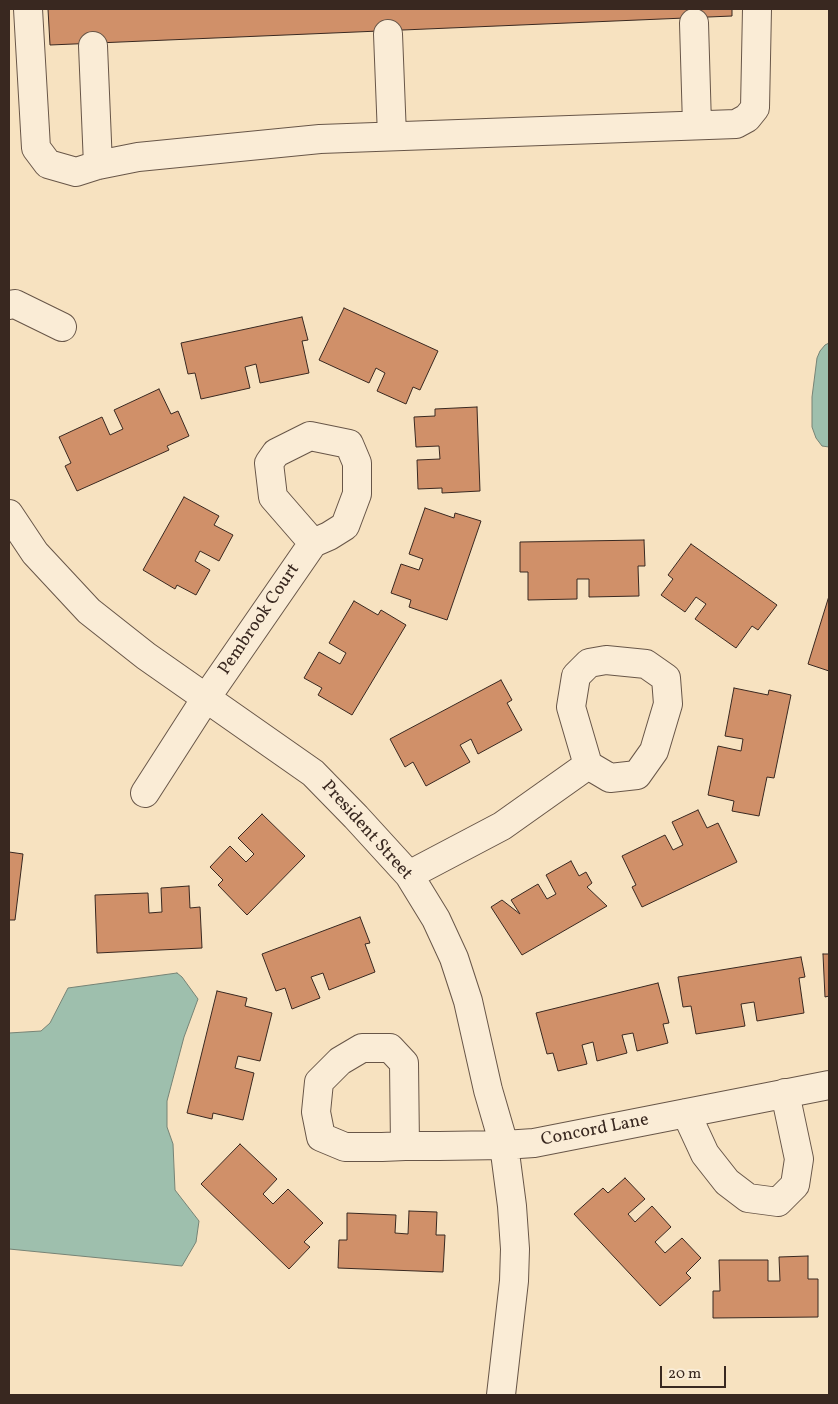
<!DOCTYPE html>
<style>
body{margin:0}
#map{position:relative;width:838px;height:1404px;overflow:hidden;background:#f7e2c0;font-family:Vollkorn,serif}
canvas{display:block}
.frame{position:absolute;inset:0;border:10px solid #392820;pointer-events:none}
.scale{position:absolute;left:660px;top:1366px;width:66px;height:22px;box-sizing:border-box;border:2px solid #392820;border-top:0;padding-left:6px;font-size:15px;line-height:18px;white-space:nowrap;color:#392820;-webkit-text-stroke:4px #faecd6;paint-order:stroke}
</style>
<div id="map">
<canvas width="838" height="1404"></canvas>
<div class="frame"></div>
<div class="scale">20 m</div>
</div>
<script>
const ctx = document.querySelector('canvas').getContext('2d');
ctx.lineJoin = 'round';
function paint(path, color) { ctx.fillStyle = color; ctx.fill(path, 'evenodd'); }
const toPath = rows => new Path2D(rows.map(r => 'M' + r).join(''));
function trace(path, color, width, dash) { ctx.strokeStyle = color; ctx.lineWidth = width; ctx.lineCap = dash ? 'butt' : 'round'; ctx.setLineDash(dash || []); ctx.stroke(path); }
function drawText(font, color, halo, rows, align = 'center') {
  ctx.font = font + ' Vollkorn,serif'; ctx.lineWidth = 5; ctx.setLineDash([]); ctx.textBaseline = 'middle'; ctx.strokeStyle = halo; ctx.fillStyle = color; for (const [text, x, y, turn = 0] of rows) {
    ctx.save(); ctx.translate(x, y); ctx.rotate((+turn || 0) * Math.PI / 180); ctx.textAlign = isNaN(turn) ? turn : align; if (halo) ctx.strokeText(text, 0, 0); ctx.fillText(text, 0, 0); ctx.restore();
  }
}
const water = toPath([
 [829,343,829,447,822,446,816,438,812,427,812,397,817,358,820,351,825,345,829,343],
 [177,973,182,977,198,999,184,1037,167,1101,167,1127,173,1144,175,1190,199,1221,196,1242,182,1266,9,1249,9,1033,41,1031,50,1023,68,988,177,973]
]);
paint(water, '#9ebfad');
trace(water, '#768375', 1);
const building = toPath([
 [48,9,732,9,732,16,50,45,48,9],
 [344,308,438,351,420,390,413,387,406,404,377,391,385,373,376,368,369,383,319,360,344,308],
 [302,317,308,340,302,341,309,373,260,383,256,364,245,367,250,388,201,399,195,373,188,374,181,343,302,317],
 [159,389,171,414,178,411,189,436,167,446,169,450,77,491,65,466,71,463,59,437,102,417,110,435,123,429,114,410,159,389],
 [477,407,480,491,442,493,442,488,418,489,417,460,440,459,439,446,416,447,414,417,435,416,435,409,477,407],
 [184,497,219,516,214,525,233,535,219,561,200,551,195,561,210,570,196,595,177,585,175,589,143,570,184,497],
 [425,508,454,518,455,513,481,521,447,620,409,607,411,600,391,593,401,564,419,570,423,559,409,554,425,508],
 [644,540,645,566,638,566,639,596,589,597,589,579,577,579,577,599,528,600,528,572,520,572,520,542,644,540],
 [691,544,777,605,758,630,752,626,736,648,695,619,706,604,696,597,685,612,661,595,673,579,668,575,691,544],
 [829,596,829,671,808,664,829,596],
 [354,601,378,615,381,610,406,625,352,715,318,695,322,688,304,678,319,652,340,664,346,653,329,643,354,601],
 [501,680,512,700,507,703,522,730,478,754,471,739,460,745,470,762,426,786,413,762,405,767,390,739,501,680],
 [734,688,768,695,769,690,791,695,774,778,767,777,759,816,732,811,734,801,708,795,718,746,741,751,743,739,725,736,734,688],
 [698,810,707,828,718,823,737,862,642,907,632,887,636,885,622,856,665,835,673,850,683,845,672,822,698,810],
 [262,814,305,856,247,915,218,885,223,880,210,867,230,846,246,862,254,854,238,838,262,814],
 [9,852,23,854,15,920,9,920,9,852],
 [571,861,579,876,586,872,592,883,587,887,607,906,522,955,491,907,502,900,520,914,511,900,538,884,547,899,556,894,546,875,571,861],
 [189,886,190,908,200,907,202,948,97,953,95,895,148,893,149,913,162,912,161,888,189,886],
 [360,917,370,943,365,944,375,972,329,990,323,973,311,977,320,998,292,1009,285,988,276,991,262,954,360,917],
 [823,954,829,954,829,996,825,997,823,954],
 [801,957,805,977,799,978,804,1013,757,1021,754,1002,741,1004,745,1026,696,1034,691,1006,683,1007,678,977,801,957],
 [658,983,669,1023,663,1024,668,1043,637,1051,633,1033,622,1035,627,1053,597,1061,593,1042,582,1045,587,1064,558,1071,553,1053,547,1054,536,1013,658,983],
 [217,991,247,998,245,1006,272,1013,260,1061,238,1056,235,1068,254,1073,243,1120,213,1113,212,1119,187,1113,217,991],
 [240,1144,277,1179,263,1194,273,1204,288,1189,323,1223,304,1242,310,1247,289,1269,201,1184,240,1144],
 [625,1178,645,1199,628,1214,635,1222,652,1206,671,1227,655,1242,665,1253,682,1238,701,1258,686,1273,691,1278,660,1306,574,1214,603,1188,608,1193,625,1178],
 [409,1211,437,1212,436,1235,445,1235,443,1272,338,1268,339,1240,347,1240,347,1213,396,1215,395,1233,408,1234,409,1211],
 [808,1256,808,1279,818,1279,818,1317,713,1318,713,1291,720,1291,719,1260,768,1260,768,1281,780,1281,779,1257,808,1256]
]);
paint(building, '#d09069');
trace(building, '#392820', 1);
const minor = toPath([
 [28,9,36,148,48,164,76,172,98,165,138,157,320,139,736,124,747,118,755,108,757,9],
 [694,23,697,125],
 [388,34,392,136],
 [93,46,98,165],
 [9,305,15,304,62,327],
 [9,514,35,553,89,611,146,656,313,773,356,817,409,875,436,919,454,958,468,1001,488,1090,504,1145,512,1206,515,1249,514,1281,501,1395],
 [606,660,646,664,666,678,668,704,654,751,637,775,610,778,588,765,571,707,576,676,589,663,606,660],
 [145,793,206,698,313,543,329,536,345,526,357,494,357,463,349,444,310,436,276,453,269,463,273,497,313,543],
 [409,875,502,826,588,765],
 [686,1113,705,1154,727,1182,748,1198,778,1202,795,1185,799,1159,785,1093],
 [405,1146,404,1063,390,1048,362,1048,340,1061,319,1082,316,1112,321,1137,345,1147,382,1147,405,1146,439,1146,504,1145,534,1143,829,1085]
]);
trace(minor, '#685648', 30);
trace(minor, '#faecd6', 28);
drawText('18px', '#392820', '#faecd6', [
 ["Pembrook Court",260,620,-56],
 ["President Street",366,831,48],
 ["Concord Lane",595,1131,-11]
]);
</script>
